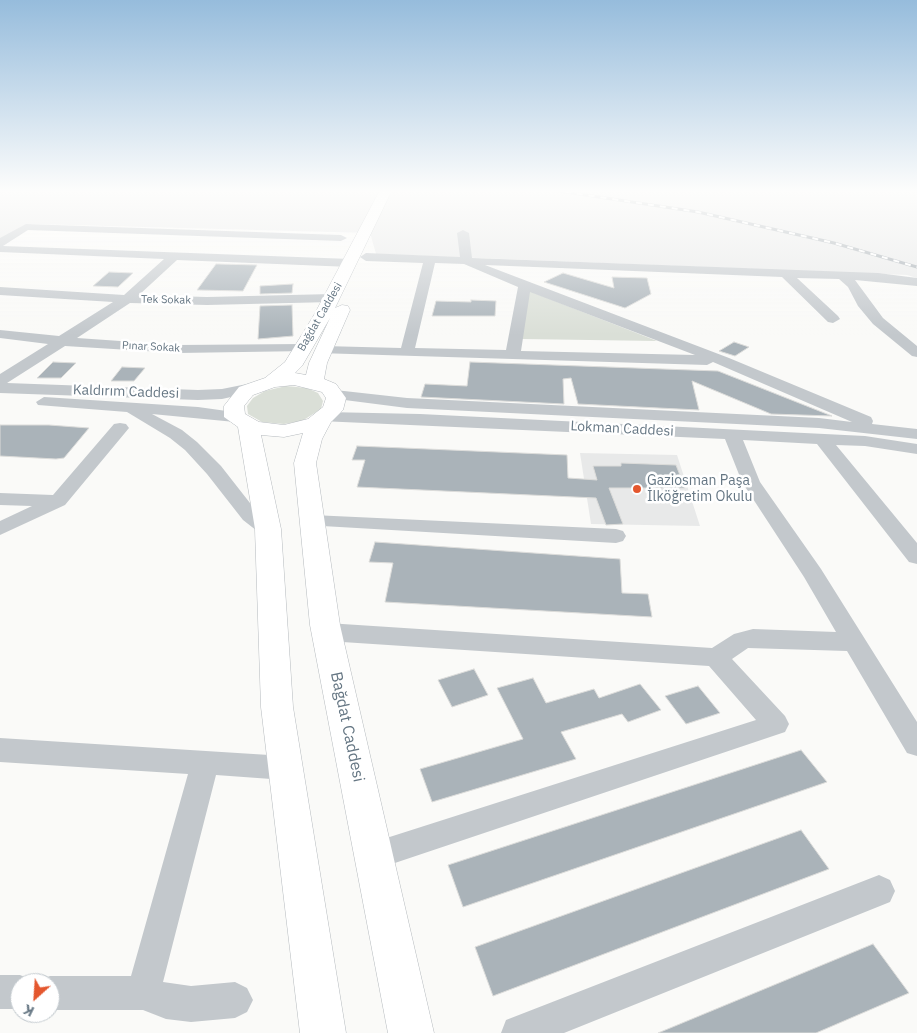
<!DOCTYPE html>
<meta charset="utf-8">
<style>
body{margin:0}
#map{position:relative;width:917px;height:1033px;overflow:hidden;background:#fafaf8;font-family:"IBM Plex Sans",sans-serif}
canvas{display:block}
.north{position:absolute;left:10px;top:973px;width:50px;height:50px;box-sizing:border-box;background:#fff;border:1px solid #c1c8cd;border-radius:50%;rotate:206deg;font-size:14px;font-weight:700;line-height:20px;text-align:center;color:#657683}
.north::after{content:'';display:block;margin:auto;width:18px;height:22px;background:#e4572e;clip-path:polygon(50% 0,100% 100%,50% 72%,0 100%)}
</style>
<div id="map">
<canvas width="917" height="1033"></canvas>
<div class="north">K</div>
</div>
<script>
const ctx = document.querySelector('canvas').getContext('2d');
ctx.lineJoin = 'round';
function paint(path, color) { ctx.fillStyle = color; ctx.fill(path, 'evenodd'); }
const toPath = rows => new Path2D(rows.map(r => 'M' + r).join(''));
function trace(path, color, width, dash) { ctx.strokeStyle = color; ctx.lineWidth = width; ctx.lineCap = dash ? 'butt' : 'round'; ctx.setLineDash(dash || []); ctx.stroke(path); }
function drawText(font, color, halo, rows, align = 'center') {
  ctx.font = font + ' "IBM Plex Sans",sans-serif'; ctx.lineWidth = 5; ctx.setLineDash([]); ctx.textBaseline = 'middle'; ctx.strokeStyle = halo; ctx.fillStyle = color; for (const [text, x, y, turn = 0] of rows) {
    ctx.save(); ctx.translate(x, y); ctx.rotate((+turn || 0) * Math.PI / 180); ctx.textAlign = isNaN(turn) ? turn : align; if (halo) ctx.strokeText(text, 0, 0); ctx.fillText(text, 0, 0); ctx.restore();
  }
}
paint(toPath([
 [0,190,917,190,917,278,907,275,376,254,370,233,32,224,0,243],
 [580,453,677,455,700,526,591,524]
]), '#e8e9e9');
paint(toPath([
 [524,289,657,341,522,339],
 [286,386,307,388,318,393,323,401,321,409,302,421,284,424,262,422,248,414,247,406,253,398,265,391]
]), '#dadfd7');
const building = toPath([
 [216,264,219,264,257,265,243,291,197,290,216,264],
 [109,272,133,273,118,287,93,286,109,272],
 [563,273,614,288,612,277,647,278,651,294,625,308,544,282,563,273],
 [293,284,292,293,260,294,260,286,293,284],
 [471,300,496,301,495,316,432,316,436,301,471,302,471,300],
 [292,305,293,336,258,339,260,306,292,305],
 [734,342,749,347,735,356,719,351,734,342],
 [53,362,76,363,61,378,37,378,53,362],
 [470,362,718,371,832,416,771,414,692,381,699,410,578,404,571,378,563,379,564,404,421,397,425,384,467,386,470,362],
 [122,367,145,368,134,381,111,381,122,367],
 [0,425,49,425,89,428,64,458,56,459,0,456,0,425],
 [357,446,567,455,568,478,597,480,593,466,621,466,621,463,676,465,685,488,609,488,623,524,606,525,596,498,357,487,365,460,352,460,357,446],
 [375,542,620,559,622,593,648,594,652,617,385,602,393,563,369,562,375,542],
 [474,669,488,695,452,707,438,680,474,669],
 [533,678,546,703,594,689,599,698,640,684,661,710,628,722,622,714,561,732,576,759,432,802,420,769,523,739,497,688,533,678],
 [698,686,720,713,686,724,665,696,698,686],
 [801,750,827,782,463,907,448,865,801,750],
 [801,830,829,869,493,996,475,947,801,830],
 [873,944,909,993,816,1033,658,1033,873,944]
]);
paint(building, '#aab3b9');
trace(building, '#dcdcda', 1);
const major = toPath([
 [380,190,392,190,335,308,342,305,348,306,350,310,327,363,324,379,336,384,346,398,343,410,331,422,322,439,316,463,340,625,434,1033,388,1033,310,625,294,463,303,433,284,437,261,435,281,529,293,707,346,1033,300,1033,261,707,255,529,238,427,224,417,224,406,239,387,265,378,285,362,314,315,380,190],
 [330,318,309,363,306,375,295,373,302,366,330,318],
 [294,385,322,392,326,398,323,407,308,419,284,425,259,422,245,414,244,406,253,395,275,387,294,385]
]);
trace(major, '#b5babe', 1);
paint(toPath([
 [26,224,341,235,347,238,341,241,28,230,3,246,351,259,357,263,351,267,177,260,139,295,207,297,332,294,339,298,332,302,207,305,130,303,77,338,178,345,303,344,308,345,310,348,308,351,178,353,65,346,7,383,198,390,222,389,252,383,260,388,258,391,222,399,198,400,0,393,0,374,48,344,0,338,0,330,59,336,113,302,0,295,0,287,124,295,164,259,0,252,0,238,26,224],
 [463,230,469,233,472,258,878,273,917,278,917,286,855,280,883,318,917,346,917,357,912,356,873,324,858,306,848,287,839,279,797,278,838,316,840,319,833,323,828,322,782,277,485,265,729,358,871,417,873,421,872,424,917,429,917,439,819,428,407,408,329,398,327,395,329,392,335,390,407,398,819,418,852,422,713,362,707,365,318,353,316,350,323,346,401,348,423,263,366,261,360,257,366,253,460,257,457,233,463,230],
 [435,263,464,264,518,287,506,350,415,348,435,263],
 [530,292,695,355,521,351,530,292],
 [44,397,198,407,241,413,243,417,241,421,235,422,152,414,182,430,197,442,221,466,257,512,278,529,275,534,268,535,261,534,243,520,207,474,185,450,170,438,127,412,38,405,36,402,44,397],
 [326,412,420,414,865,436,917,444,917,454,865,446,836,445,917,543,917,564,909,562,817,444,743,440,760,482,821,569,917,722,917,756,907,753,847,651,748,648,732,659,785,716,789,724,785,732,374,870,363,866,359,856,363,846,374,842,756,720,709,666,327,641,319,638,315,632,319,626,327,623,712,648,734,634,753,629,836,632,804,577,742,482,725,439,320,421,318,417,320,413,326,412],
 [120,423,126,424,129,428,65,505,0,535,0,521,32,506,0,505,0,493,53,495,114,424,120,423],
 [312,515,616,529,623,531,626,536,623,541,616,543,305,525,302,521,305,517,312,515],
 [0,738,285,756,295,760,299,768,295,776,285,780,216,775,163,982,191,986,235,982,247,988,253,1000,247,1012,235,1018,191,1022,166,1019,143,1010,50,1010,50,983,37,983,38,981,50,976,131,976,188,774,0,762,0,738],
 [879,875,890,880,895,891,890,902,564,1033,501,1033,506,1020,879,875],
 [0,975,20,975,32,980,34,983,20,983,20,1009,0,1009,0,975]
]), '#c3c8cc');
paint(major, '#fff');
const rail = toPath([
 [553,190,698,212,834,243,917,267]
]);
trace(rail, '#a2aab0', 3);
trace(rail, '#fff', 2, [6]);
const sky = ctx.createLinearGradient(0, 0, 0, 335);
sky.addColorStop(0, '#96bcdc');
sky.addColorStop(0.57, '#fdfdfc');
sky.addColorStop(1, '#fdfdfc00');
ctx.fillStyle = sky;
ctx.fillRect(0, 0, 917, 335);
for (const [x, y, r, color] of [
 [637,489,5,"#e4572e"]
]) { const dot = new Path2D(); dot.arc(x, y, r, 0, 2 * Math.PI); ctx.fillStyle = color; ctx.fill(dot); trace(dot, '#fff', 2); }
drawText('11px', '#657683', '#fff', [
 ["Tek Sokak",166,300,1],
 ["Bağdat Caddesi",320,317,-60],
 ["Pınar Sokak",151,347,3]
]);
drawText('14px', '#657683', '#fff', [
 ["Kaldırım Caddesi",126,392,2],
 ["Lokman Caddesi",622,429,3]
]);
drawText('14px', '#657683', '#fff', [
 ["Gaziosman Paşa",647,481],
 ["İlköğretim Okulu",647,497]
], 'left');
drawText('16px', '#657683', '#fff', [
 ["Bağdat Caddesi",347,727,78]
]);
</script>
